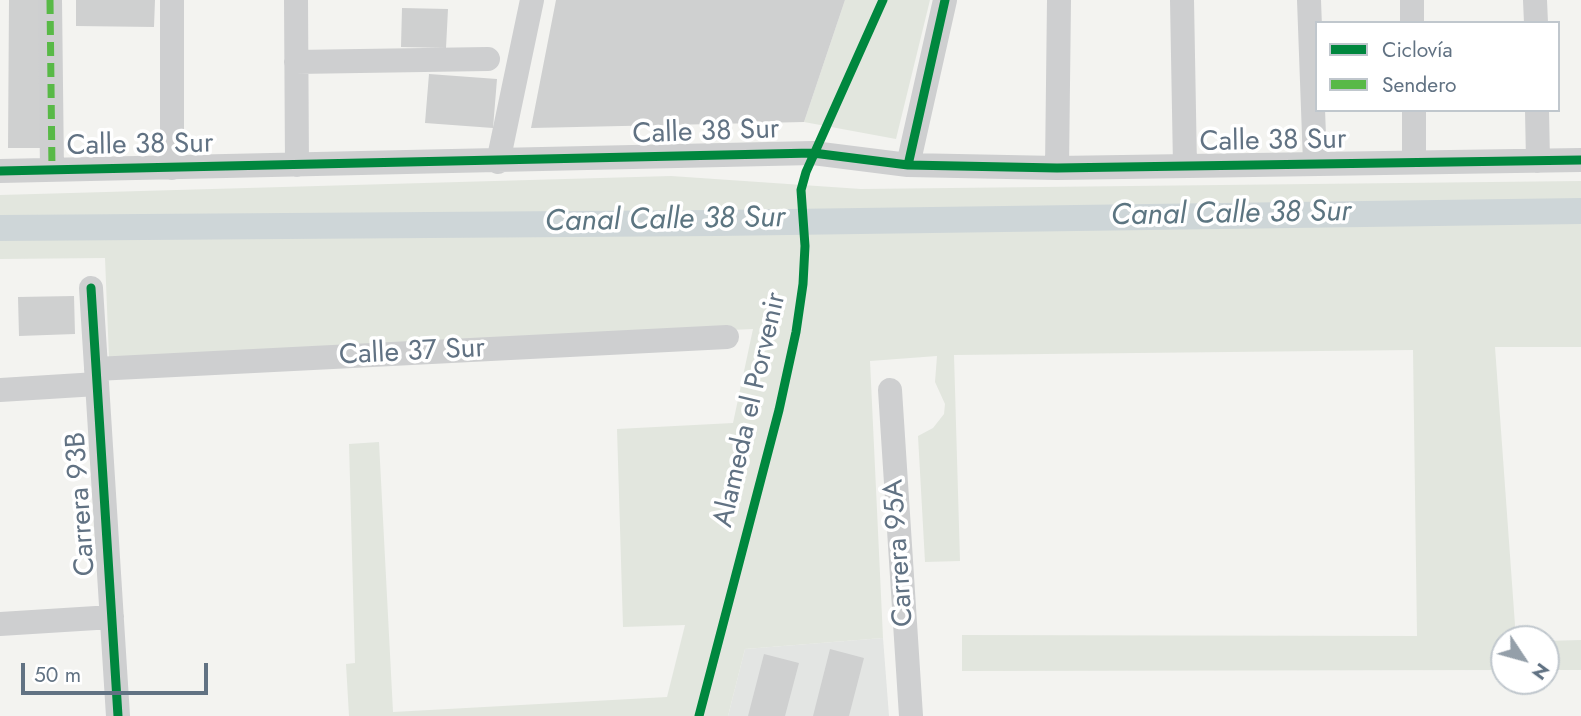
<!DOCTYPE html>
<meta charset="utf-8">
<style>
body{margin:0}
#map{position:relative;width:1581px;height:716px;overflow:hidden;background:#f3f3f0;font-family:Jost,sans-serif}
canvas{display:block}
.legend{position:absolute;left:1315px;top:21px;width:245px;height:91px;box-sizing:border-box;background:#fff;border:2px solid #c0c7cd;margin:0;padding:9px 12px;list-style:none;font-size:21px;color:#617283}
.legend li{display:flex;align-items:center;gap:14px;height:35px}
.legend b{width:35px;border:2px solid #c0c7cd}
.north{position:absolute;left:1490px;top:625px;width:70px;height:70px;box-sizing:border-box;background:#fff;border:2px solid #c0c7cd;border-radius:50%;rotate:126deg;font-size:19px;font-weight:700;line-height:28px;text-align:center;color:#617283}
.north::after{content:'';display:block;margin:auto;width:24px;height:32px;background:#949fa9;clip-path:polygon(50% 0,100% 100%,50% 72%,0 100%)}
.scale{position:absolute;left:21px;top:663px;width:187px;height:32px;box-sizing:border-box;border:4px solid #617283;border-top:0;padding-left:9px;font-size:21px;line-height:24px;white-space:nowrap;color:#617283;-webkit-text-stroke:5px #fff;paint-order:stroke}
</style>
<div id="map">
<canvas width="1581" height="716"></canvas>
<ul class="legend">
<li><b style="height:9px;background:#00873e"></b>Ciclovía</li>
<li><b style="height:9px;background:#58b947"></b>Sendero</li>
</ul>
<div class="north">N</div>
<div class="scale">50 m</div>
</div>
<script>
const ctx = document.querySelector('canvas').getContext('2d');
ctx.lineJoin = 'round';
function paint(path, color) { ctx.fillStyle = color; ctx.fill(path, 'evenodd'); }
const toPath = rows => new Path2D(rows.map(r => 'M' + r).join(''));
function trace(path, color, width, dash) { ctx.strokeStyle = color; ctx.lineWidth = width; ctx.lineCap = dash ? 'butt' : 'round'; ctx.setLineDash(dash || []); ctx.stroke(path); }
function drawText(font, color, halo, rows, align = 'center') {
  ctx.font = font + ' Jost,sans-serif'; ctx.lineWidth = 7; ctx.setLineDash([]); ctx.textBaseline = 'middle'; ctx.strokeStyle = halo; ctx.fillStyle = color; for (const [text, x, y, turn = 0] of rows) {
    ctx.save(); ctx.translate(x, y); ctx.rotate((+turn || 0) * Math.PI / 180); ctx.textAlign = isNaN(turn) ? turn : align; if (halo) ctx.strokeText(text, 0, 0); ctx.fillText(text, 0, 0); ctx.restore();
  }
}
paint(toPath([
 [883,638,889,716,728,716,745,649]
]), '#e3e5e3');
paint(toPath([
 [845,0,930,0,896,139,804,122],
 [671,176,861,189,1581,181,1581,347,1495,347,1516,639,1504,639,1504,670,962,671,962,635,1417,636,1413,350,954,355,960,561,925,562,918,436,933,428,944,414,945,404,935,382,937,356,870,361,883,638,745,649,728,716,349,716,346,664,355,663,349,444,379,442,393,712,667,697,685,625,623,627,617,429,733,423,753,329,109,358,105,258,0,259,0,195],
 [1581,640,1581,670,1546,670,1546,641]
]), '#e2e6de');
trace(toPath([
 [0,228,716,223,1581,211]
]), '#ced6d8', 26);
paint(toPath([
 [9,0,41,0,40,148,8,148],
 [76,0,155,0,154,27,76,26],
 [556,0,845,0,804,122,531,128],
 [402,8,448,9,446,48,401,47],
 [429,74,497,79,493,128,425,123],
 [74,296,75,334,19,336,18,297],
 [830,649,864,658,849,716,813,716],
 [764,654,799,663,785,716,748,716]
]), '#cfd0d0');
trace(toPath([
 [50,0,52,170],
 [296,0,297,165],
 [1182,0,1185,166],
 [1309,0,1315,163],
 [1412,0,1412,23],
 [1535,0,1536,23],
 [296,62,488,59],
 [1414,110,1414,162],
 [1537,110,1538,161],
 [498,162,532,0],
 [908,165,945,0],
 [172,168,172,0],
 [1057,168,1059,0],
 [0,171,813,153,908,165,1057,168,1581,160],
 [91,288,118,716],
 [96,369,727,337],
 [0,390,97,384],
 [890,390,911,716],
 [0,624,112,617]
]), '#cecfd0', 24);
trace(toPath([
 [50,0,52,170]
]), '#58b947', 7, [14, 7]);
trace(toPath([
 [908,165,945,0],
 [0,171,813,153,908,165,1057,168,1581,160],
 [91,288,118,716],
 [699,716,779,410,796,332,803,284,805,246,801,190,806,172,883,0]
]), '#00873e', 9);
drawText('28px', '#617283', '#fff', [
 ["Calle 38 Sur",706,133,-2],
 ["Calle 38 Sur",1273,142,-1],
 ["Calle 38 Sur",140,146,-1],
 ["Calle 37 Sur",412,353,-3],
 ["Alameda el Porvenir",751,410,-77],
 ["Carrera 93B",82,504,-94],
 ["Carrera 95A",900,553,-94]
]);
drawText('italic 30px', '#5c7581', '#fff', [
 ["Canal Calle 38 Sur",1231,215,-1],
 ["Canal Calle 38 Sur",665,221,-1]
]);
</script>
